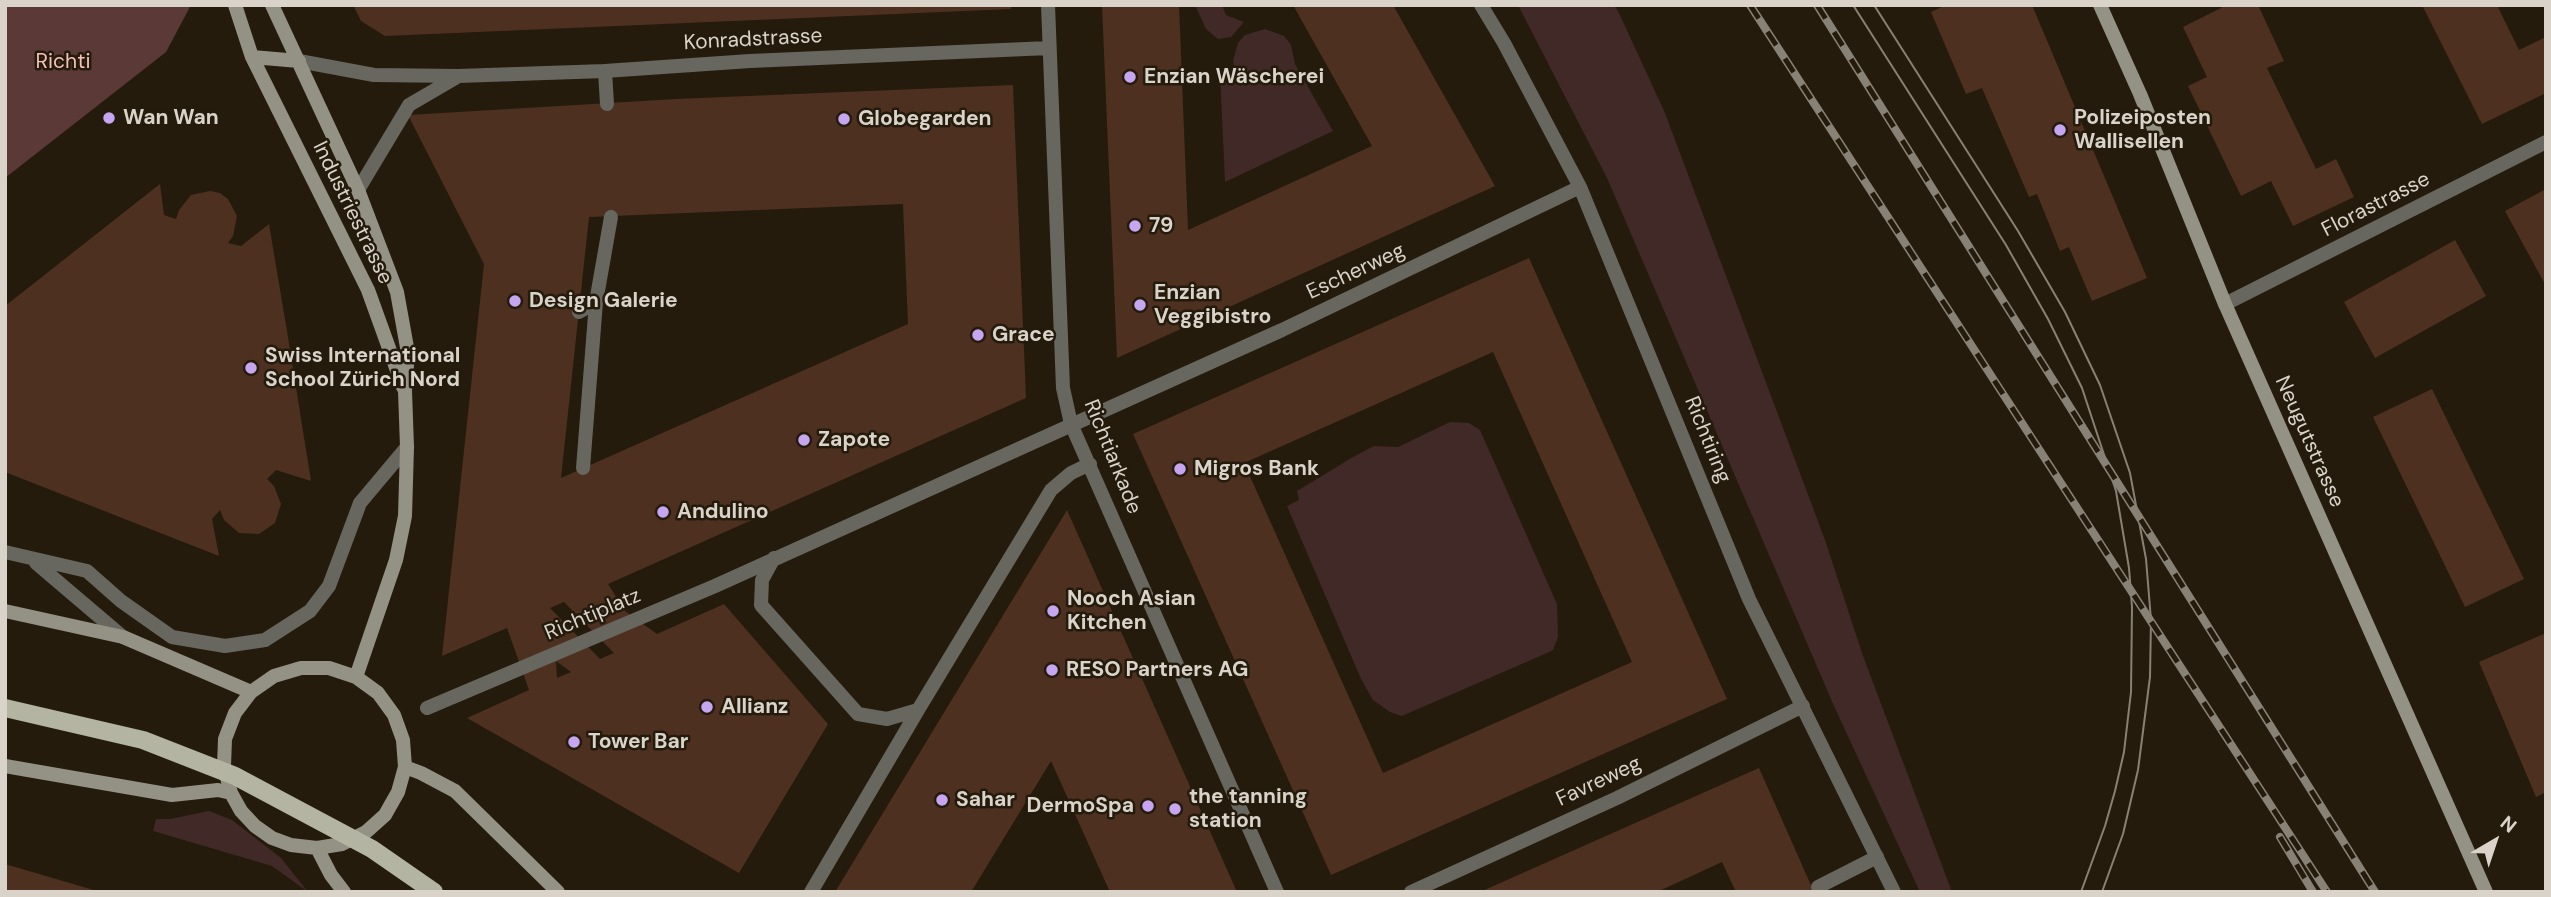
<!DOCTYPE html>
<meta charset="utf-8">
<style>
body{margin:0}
#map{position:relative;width:2551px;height:897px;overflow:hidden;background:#241b0c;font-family:"DM Sans",sans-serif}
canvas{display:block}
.frame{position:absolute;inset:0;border:7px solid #d9d3c9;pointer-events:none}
.north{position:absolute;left:2460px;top:806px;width:70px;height:70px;-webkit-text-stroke:5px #241b0c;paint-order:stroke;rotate:39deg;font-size:19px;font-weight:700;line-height:28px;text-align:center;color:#d9d3c9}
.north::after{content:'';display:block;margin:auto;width:24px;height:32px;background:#d9d3c9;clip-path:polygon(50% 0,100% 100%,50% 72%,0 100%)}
</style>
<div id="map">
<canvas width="2551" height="897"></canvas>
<div class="frame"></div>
<div class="north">N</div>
</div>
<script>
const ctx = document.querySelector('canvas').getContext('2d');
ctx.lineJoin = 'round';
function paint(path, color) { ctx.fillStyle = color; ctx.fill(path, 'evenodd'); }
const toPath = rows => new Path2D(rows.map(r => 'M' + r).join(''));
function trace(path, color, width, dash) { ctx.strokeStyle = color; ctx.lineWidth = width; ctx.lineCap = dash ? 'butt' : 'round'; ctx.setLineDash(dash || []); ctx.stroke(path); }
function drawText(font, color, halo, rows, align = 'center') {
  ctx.font = font + ' "DM Sans",sans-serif'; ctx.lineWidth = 5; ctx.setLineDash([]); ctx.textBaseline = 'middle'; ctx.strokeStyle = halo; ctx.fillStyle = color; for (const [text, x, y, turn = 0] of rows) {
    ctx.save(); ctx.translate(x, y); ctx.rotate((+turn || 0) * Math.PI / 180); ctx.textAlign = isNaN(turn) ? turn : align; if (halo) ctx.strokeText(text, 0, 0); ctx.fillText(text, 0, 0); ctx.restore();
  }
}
paint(toPath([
 [1195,5,1222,5,1226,15,1244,22,1231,37,1218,39,1206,29],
 [1518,5,1614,5,1619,13,1665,113,1825,540,1863,656,1952,892,1920,892,1834,706,1607,178],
 [1265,29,1284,36,1291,45,1295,64,1333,131,1225,182,1220,73,1235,71,1233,61,1238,43,1245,35],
 [1450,422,1469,423,1480,430,1557,604,1558,637,1553,650,1547,653,1402,716,1390,712,1373,700,1361,679,1287,506,1299,500,1297,491,1353,457,1374,446,1398,447],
 [209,811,232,820,281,858,308,892,272,866,153,831,156,819,170,819]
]), '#402927');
paint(toPath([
 [5,5,191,5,166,52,5,178]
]), '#5b3936');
paint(toPath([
 [353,5,1011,5,1011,9,385,36,361,21],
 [1102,5,1179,5,1188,230,1372,146,1293,5,1393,5,1495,186,1117,358],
 [1946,5,2032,5,2147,278,2092,301,2069,247,2060,251,2037,194,2029,197,1982,88,1966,94,1931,12],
 [2227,5,2258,5,2284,61,2267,68,2316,169,2336,159,2354,197,2293,226,2271,181,2241,196,2188,86,2207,77,2183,27],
 [2422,5,2497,5,2519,50,2546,37,2546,93,2482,124],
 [1013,85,1026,398,608,584,625,611,657,634,724,604,828,724,739,873,467,718,529,690,507,628,442,656,484,264,408,115,676,99],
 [903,204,908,324,561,478,589,217],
 [564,602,614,653,600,659,550,608],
 [556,661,571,672,557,678],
 [160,184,164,215,176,219,179,210,191,195,210,191,220,193,228,199,237,216,233,236,228,243,241,246,269,224,287,331,311,481,276,470,267,479,274,486,281,504,275,523,259,534,239,533,224,520,220,510,212,519,219,556,5,472,5,306],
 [2546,189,2546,286,2505,211],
 [2455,240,2486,296,2375,358,2344,302],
 [1529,258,1727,699,1331,875,1133,434],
 [1493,352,1632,662,1383,773,1244,463],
 [2432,389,2524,579,2465,607,2373,417],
 [1067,510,1237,892,1110,892,1051,761,971,892,835,892],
 [2546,633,2546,792,2536,797,2479,662],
 [1759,768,1814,892,1736,892,1722,862,1657,892,1480,892],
 [5,864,97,891,97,892,5,892]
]), '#4d301f');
trace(toPath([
 [605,71,607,104],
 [579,312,596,302,611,217],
 [583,468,596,302],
 [1818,887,1877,857]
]), '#67675f', 14);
trace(toPath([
 [1048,5,1063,388,1071,424,1277,892],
 [1481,5,1504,43,1580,187,1749,599,1894,892],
 [299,61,374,75,458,76,605,71,750,61,1049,48],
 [358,190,409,105,457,77],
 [2225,304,2546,142],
 [5,552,87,571,121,601,172,637,225,646,265,640,310,611,329,586,360,503,407,447],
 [774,558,762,580,761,605,858,714,887,719,918,710,1051,490,1071,473,1090,464],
 [36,563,123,637],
 [427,708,715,586,1282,330,1580,187],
 [811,892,918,710],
 [1411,892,1617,798,1803,706]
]), '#67675f', 14);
trace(toPath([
 [235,5,252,57,368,290,403,387],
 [272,5,358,190,397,292,408,353,405,391,407,447,405,516,396,560,356,677],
 [2100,5,2140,94,2225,304,2486,892],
 [252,57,299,61],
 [5,611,123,637,251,692],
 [5,766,172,795,218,790,231,793,241,811,255,826,272,838,291,845,317,848,342,844,366,832,385,815,398,792,405,767,403,740,394,715,378,693,356,677,329,668,301,668,274,676,251,692,235,713,225,739,224,766,231,793],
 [405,767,421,773,455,791,558,892],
 [317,848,331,875,344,892]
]), '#939285', 14);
trace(toPath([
 [1853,5,2006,245,2048,319,2082,388,2116,491,2129,568,2132,607,2131,692,2124,752,2115,791,2105,826,2081,892],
 [1874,5,2018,231,2065,312,2100,385,2130,473,2146,559,2151,620,2150,677,2138,770,2123,834,2102,892]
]), '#888175', 2);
const rail = toPath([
 [1750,5,2327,892],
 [1817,5,2375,892],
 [2280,837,2313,892]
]);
trace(rail, '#888175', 8);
trace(rail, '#241b0c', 5, [16]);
trace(toPath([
 [5,708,143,740,235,776,372,849,434,892]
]), '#b4b4a2', 18);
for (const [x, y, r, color] of [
 [1130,77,7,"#c6a6f0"],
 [109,118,7,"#c6a6f0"],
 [844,119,7,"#c6a6f0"],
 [2060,130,7,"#c6a6f0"],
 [1135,226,7,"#c6a6f0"],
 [515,301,7,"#c6a6f0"],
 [1140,305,7,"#c6a6f0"],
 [978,335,7,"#c6a6f0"],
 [251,368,7,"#c6a6f0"],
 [804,440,7,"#c6a6f0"],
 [1180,469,7,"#c6a6f0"],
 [663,512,7,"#c6a6f0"],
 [1053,611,7,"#c6a6f0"],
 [1052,670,7,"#c6a6f0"],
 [707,707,7,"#c6a6f0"],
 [574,742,7,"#c6a6f0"],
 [942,800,7,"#c6a6f0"],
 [1148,806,7,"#c6a6f0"],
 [1175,809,7,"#c6a6f0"]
]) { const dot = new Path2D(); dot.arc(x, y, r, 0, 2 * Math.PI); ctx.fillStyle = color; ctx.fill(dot); trace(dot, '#241b0c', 2.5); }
drawText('21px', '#d9d3c9', '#241b0c', [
 ["Konradstrasse",753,40,-3],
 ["Florastrasse",2376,205,-27],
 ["Industriestrasse",352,213,64],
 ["Escherweg",1356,272,-25],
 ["Richtiring",1707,440,68],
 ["Neugutstrasse",2309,442,66],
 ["Richtiarkade",1112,457,68],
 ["Richtiplatz",593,615,-23],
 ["Favreweg",1599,782,-25]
]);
drawText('21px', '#f7c0ba', '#241b0c', [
 ["Richti",63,62]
]);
drawText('bold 21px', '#d9d3c9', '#241b0c', [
 ["Enzian Wäscherei",1144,77],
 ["Wan Wan",123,118],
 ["Polizeiposten",2074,118],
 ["Wallisellen",2074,142],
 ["Globegarden",858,119],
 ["79",1149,226],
 ["Enzian",1154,293],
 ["Veggibistro",1154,317],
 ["Design Galerie",529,301],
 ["Grace",992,335],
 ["Swiss International",265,356],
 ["School Zürich Nord",265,380],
 ["Zapote",818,440],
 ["Migros Bank",1194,469],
 ["Andulino",677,512],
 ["Nooch Asian",1067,599],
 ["Kitchen",1067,623],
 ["RESO Partners AG",1066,670],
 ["Allianz",721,707],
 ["Tower Bar",588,742],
 ["the tanning",1189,797],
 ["station",1189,821],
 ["Sahar",956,800],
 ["DermoSpa",1134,806,"right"]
], 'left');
</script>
